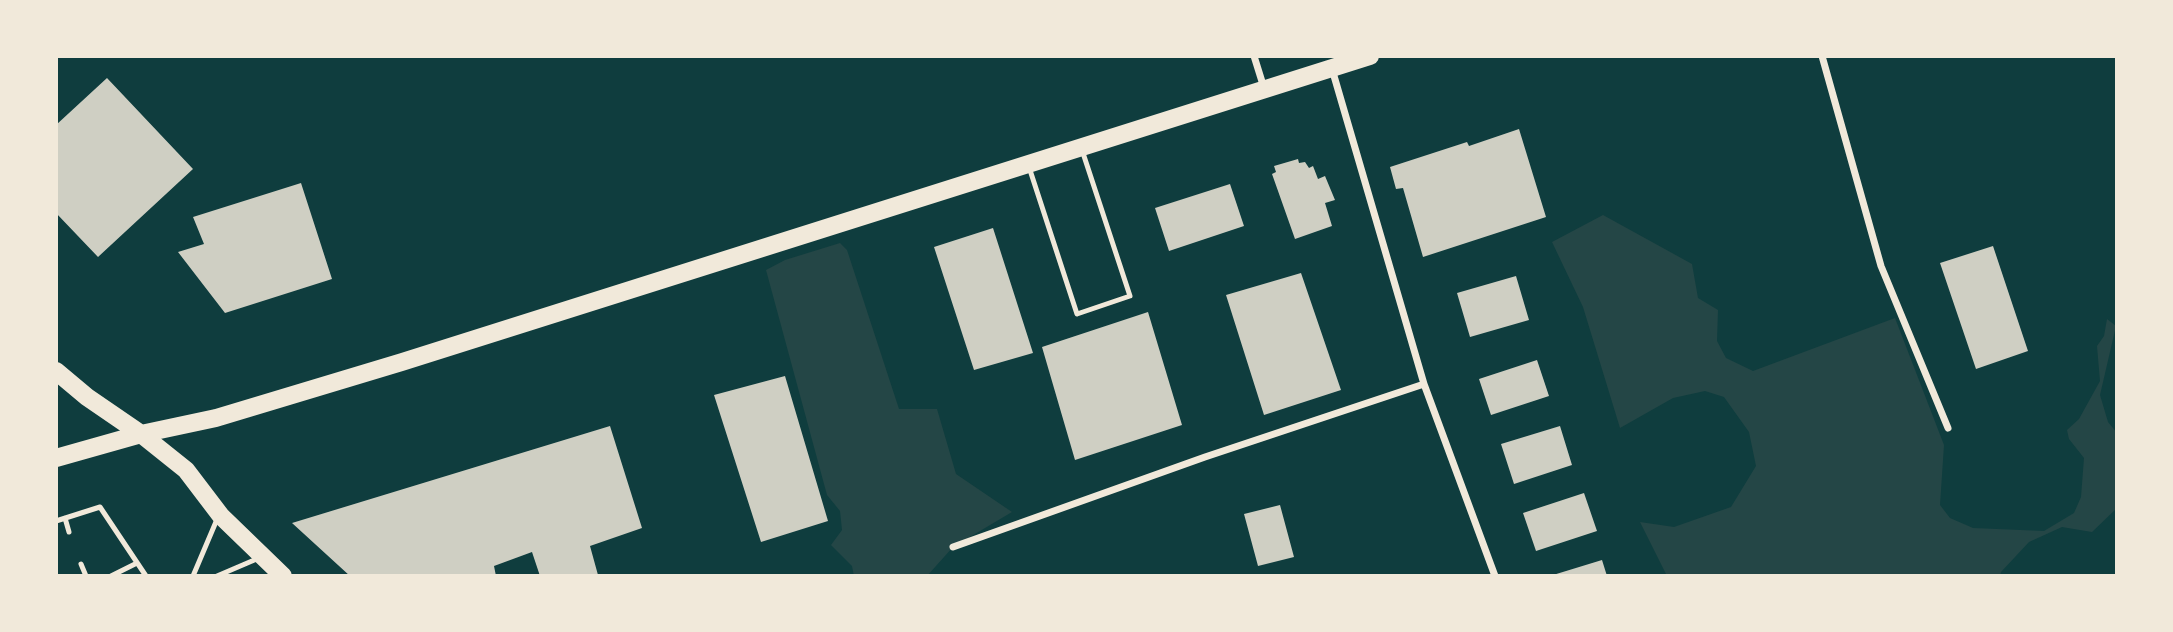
<!DOCTYPE html>
<style>
body{margin:0}
#map{position:relative;width:2173px;height:632px;overflow:hidden;background:#0f3d3e;font-family:"Varela Round",sans-serif}
canvas{display:block}
.frame{position:absolute;inset:0;border:58px solid #f1e9da;pointer-events:none}
</style>
<div id="map">
<canvas width="2173" height="632"></canvas>
<div class="frame"></div>
</div>
<script>
const ctx = document.querySelector('canvas').getContext('2d');
ctx.lineJoin = 'round';
function paint(path, color) { ctx.fillStyle = color; ctx.fill(path, 'evenodd'); }
const toPath = rows => new Path2D(rows.map(r => 'M' + r).join(''));
function trace(path, color, width, dash) { ctx.strokeStyle = color; ctx.lineWidth = width; ctx.lineCap = dash ? 'butt' : 'round'; ctx.setLineDash(dash || []); ctx.stroke(path); }
paint(toPath([
 [1603,215,1692,264,1698,298,1718,310,1717,341,1726,358,1753,371,1895,318,1944,445,1940,505,1950,518,1973,528,2044,531,2074,513,2081,497,2084,458,2069,439,2067,430,2079,419,2100,381,2097,346,2104,336,2107,319,2116,326,2100,395,2108,422,2117,433,2117,508,2092,532,2062,527,2029,542,2001,572,2000,576,1667,576,1640,522,1674,527,1731,507,1756,466,1749,432,1724,397,1705,391,1673,398,1620,428,1583,307,1552,242],
 [840,243,847,250,899,409,937,409,956,474,1012,512,953,547,927,576,854,576,852,566,831,545,842,530,840,511,827,495,766,270,785,260]
]), '#244646');
paint(toPath([
 [107,78,193,169,98,257,56,213,56,125],
 [1519,129,1546,217,1423,257,1403,188,1396,189,1390,167,1467,142,1469,146],
 [1298,159,1299,163,1305,162,1309,168,1313,166,1318,179,1325,176,1335,200,1325,203,1332,226,1295,239,1272,174,1276,172,1274,166],
 [301,183,332,279,225,313,178,252,204,244,193,217],
 [1230,184,1244,226,1169,251,1155,208],
 [993,228,1033,353,974,370,934,247],
 [1993,246,2028,351,1976,369,1940,263],
 [1301,273,1341,390,1264,415,1226,295],
 [1516,276,1529,320,1470,337,1457,293],
 [1148,312,1182,425,1075,460,1042,347],
 [1537,360,1549,396,1491,415,1479,379],
 [785,376,828,521,761,542,714,395],
 [610,426,642,528,590,546,598,575,540,576,532,552,494,566,496,576,350,576,292,523],
 [1560,426,1572,465,1514,484,1501,444],
 [1584,493,1597,531,1536,551,1523,513],
 [1280,505,1294,557,1258,566,1244,514],
 [1602,560,1607,576,1553,576,1553,575]
]), '#cfcfc3');
trace(toPath([
 [1029,167,1077,314,1130,296,1082,150],
 [65,518,69,532],
 [56,521,100,507,146,576],
 [81,564,86,576],
 [111,576,137,563],
 [193,576,218,517],
 [217,576,259,558]
]), '#f1e9da', 5);
trace(toPath([
 [1254,56,1264,88],
 [1822,56,1881,266,1948,428],
 [1332,69,1424,384,1495,576],
 [953,547,1205,457,1424,384]
]), '#f1e9da', 7);
trace(toPath([
 [56,371,87,397,141,434,186,470,221,516,283,576],
 [56,458,141,434,216,418,402,362,1370,56]
]), '#f1e9da', 18);
</script>
